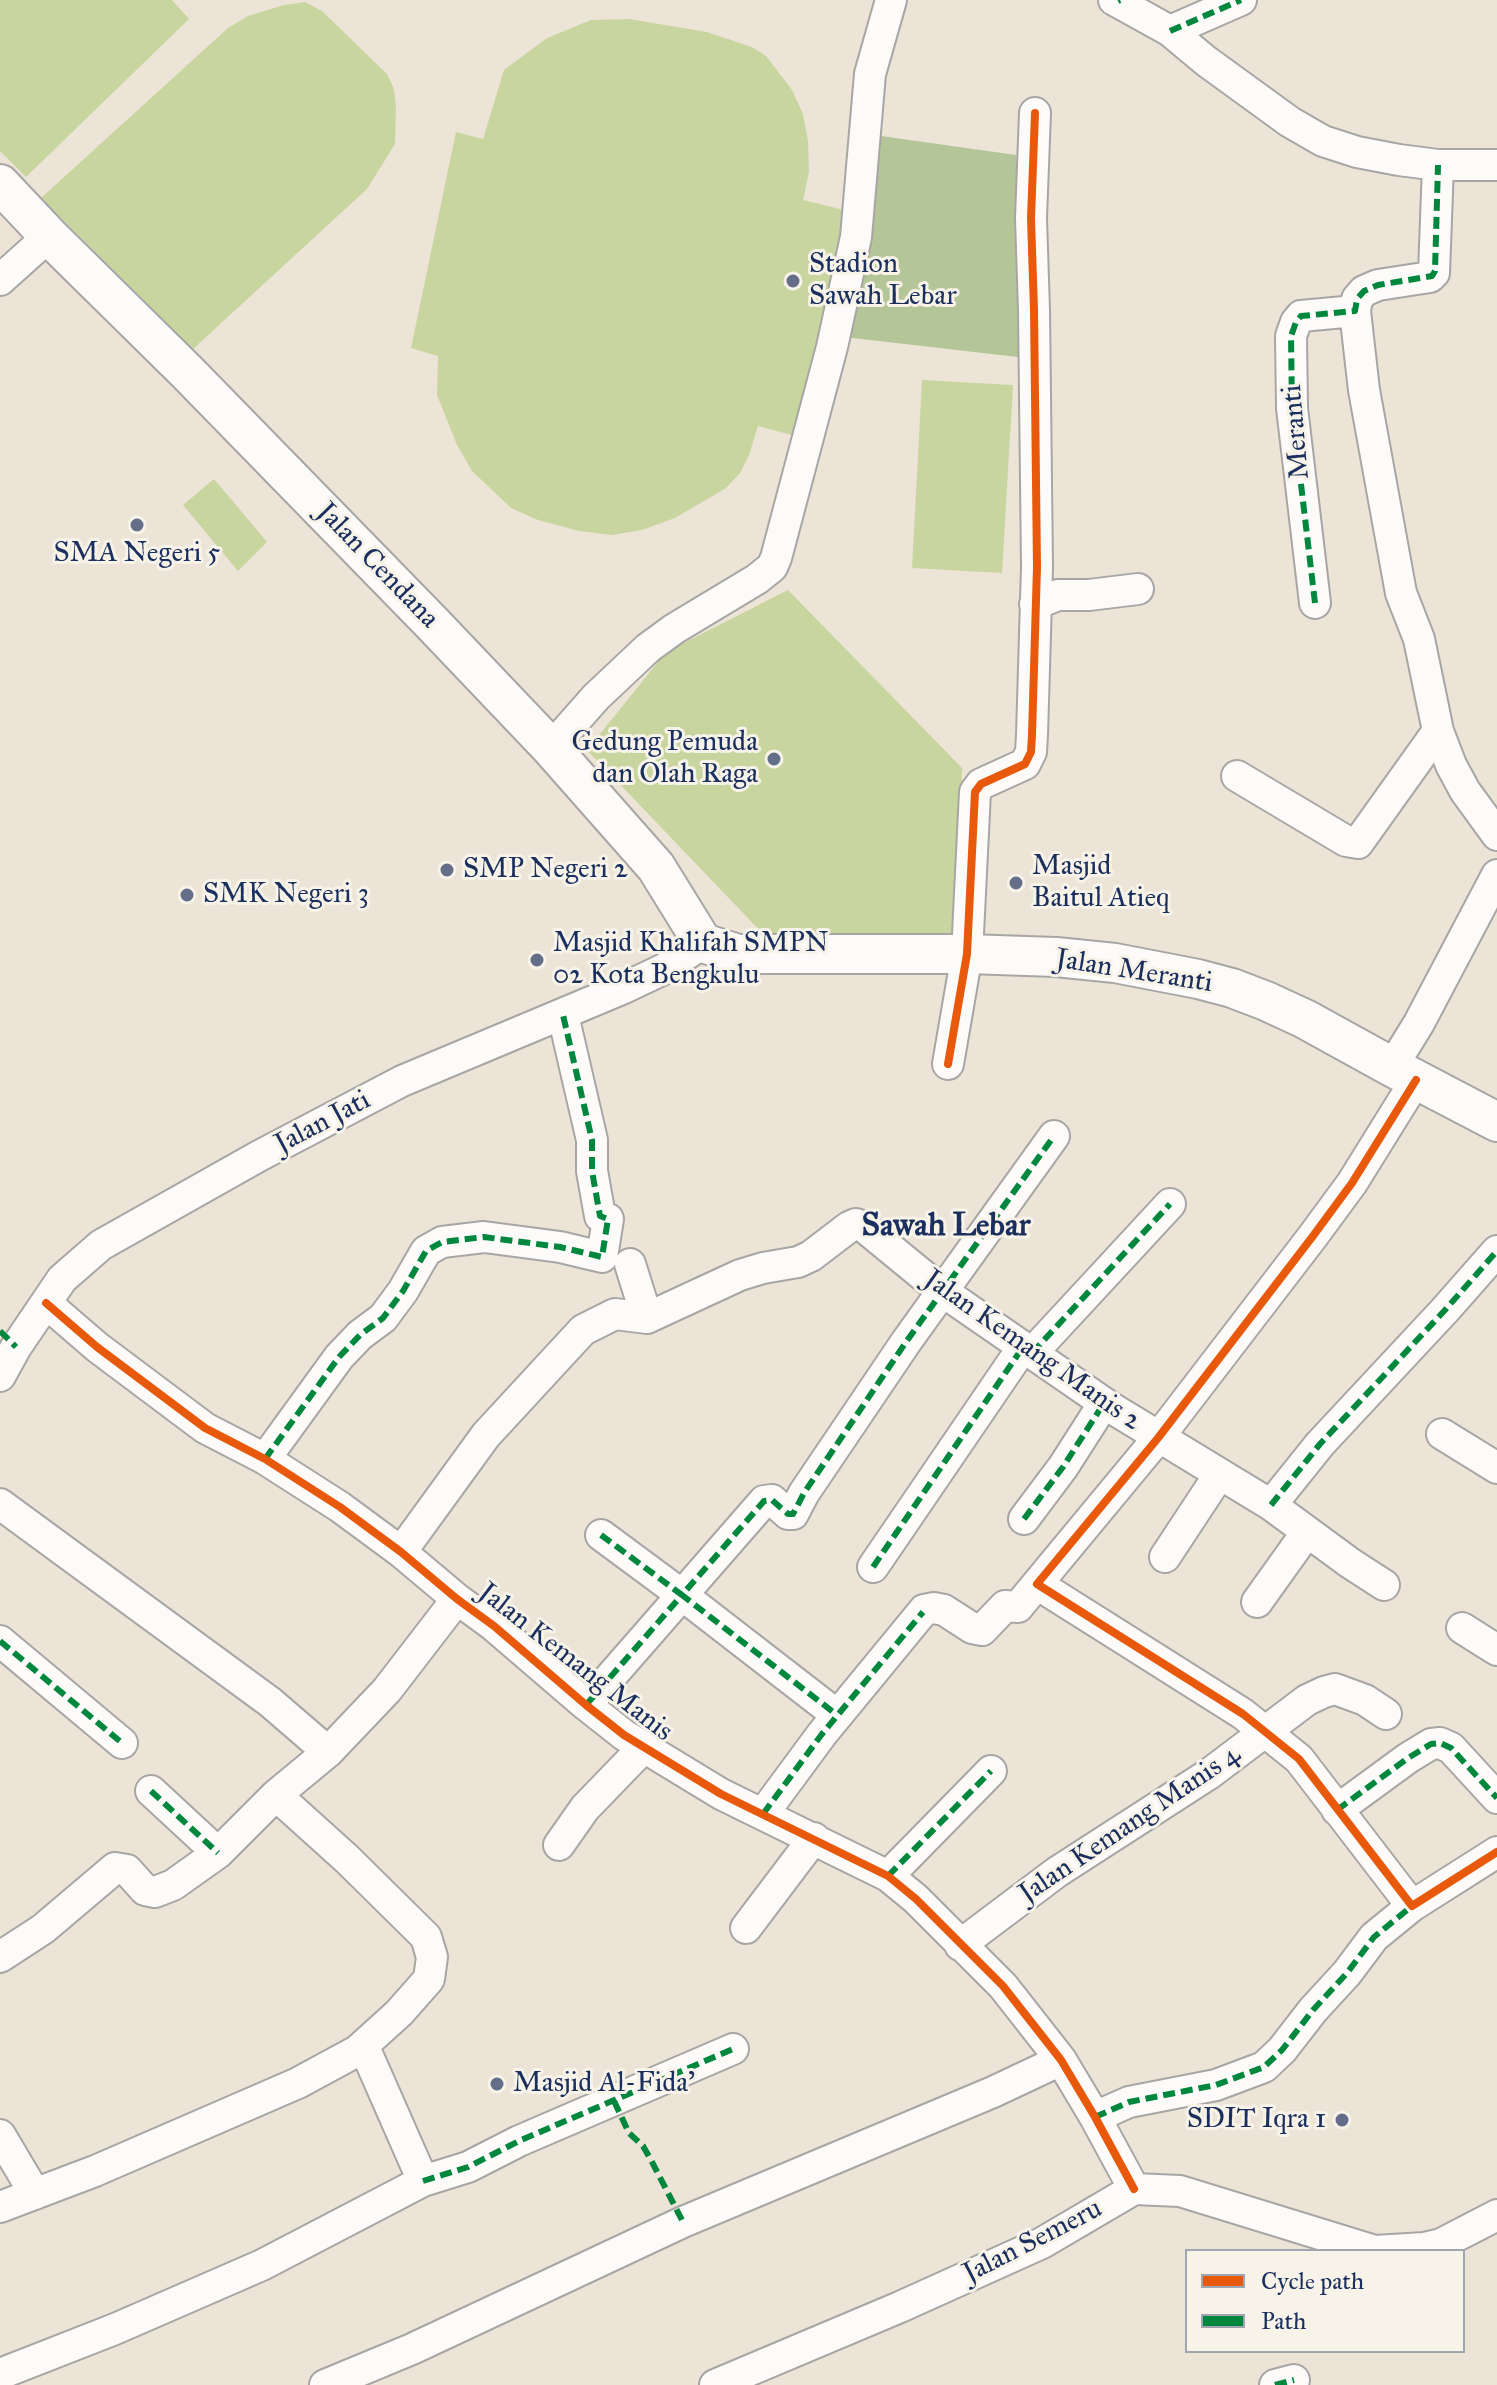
<!DOCTYPE html>
<style>
body{margin:0}
#map{position:relative;width:1497px;height:2385px;overflow:hidden;background:#ece4d7;font-family:"IM FELL Great Primer",serif}
canvas{display:block}
.legend{position:absolute;left:1185px;top:2249px;width:280px;height:104px;box-sizing:border-box;background:#f7f3e8;border:2px solid #9fa5b1;margin:0;padding:10px 14px;list-style:none;font-size:24px;color:#1b2f5e}
.legend li{display:flex;align-items:center;gap:16px;height:40px}
.legend b{width:40px;border:2px solid #9fa5b1}
</style>
<div id="map">
<canvas width="1497" height="2385"></canvas>
<ul class="legend">
<li><b style="height:10px;background:#e8590c"></b>Cycle path</li>
<li><b style="height:10px;background:#00873e"></b>Path</li>
</ul>
</div>
<script>
const ctx = document.querySelector('canvas').getContext('2d');
ctx.lineJoin = 'round';
function paint(path, color) { ctx.fillStyle = color; ctx.fill(path, 'evenodd'); }
const toPath = rows => new Path2D(rows.map(r => 'M' + r).join(''));
function trace(path, color, width, dash) { ctx.strokeStyle = color; ctx.lineWidth = width; ctx.lineCap = dash ? 'butt' : 'round'; ctx.setLineDash(dash || []); ctx.stroke(path); }
function drawText(font, color, halo, rows, align = 'center') {
  ctx.font = font + ' "IM FELL Great Primer",serif'; ctx.lineWidth = 6; ctx.setLineDash([]); ctx.textBaseline = 'middle'; ctx.strokeStyle = halo; ctx.fillStyle = color; for (const [text, x, y, turn = 0] of rows) {
    ctx.save(); ctx.translate(x, y); ctx.rotate((+turn || 0) * Math.PI / 180); ctx.textAlign = isNaN(turn) ? turn : align; if (halo) ctx.strokeText(text, 0, 0); ctx.fillText(text, 0, 0); ctx.restore();
  }
}
paint(toPath([
 [0,0,172,0,189,19,26,177,0,151],
 [305,2,322,11,387,74,394,89,396,108,395,144,367,189,193,349,41,198,228,28,248,16,284,5],
 [629,19,707,32,752,47,766,56,792,90,803,114,808,141,809,172,803,200,848,211,799,437,758,426,749,455,740,473,726,488,675,518,642,530,612,535,579,531,538,520,511,508,472,471,457,445,437,395,438,356,411,348,456,132,483,139,504,70,547,38,591,20],
 [922,380,1013,385,1002,573,912,568],
 [214,479,267,542,238,571,183,505],
 [788,590,962,768,959,935,766,937,587,750,666,652]
]), '#c8d59f');
paint(toPath([
 [874,135,1016,155,1026,358,844,337]
]), '#b4c697');
const minor = toPath([
 [1114,0,1170,31,1206,61,1290,122,1323,141,1357,152,1399,160,1438,165,1497,165],
 [1170,31,1241,0],
 [1438,165,1434,273,1430,277,1378,285,1364,291,1357,299,1355,311,1364,390,1401,593,1419,639,1438,731,1451,765,1465,791,1497,835],
 [0,280,49,236],
 [1315,603,1292,408,1291,336,1296,322,1301,316,1355,311],
 [1035,604,1058,595,1089,595,1138,589],
 [551,748,596,697,648,648,674,629,757,579,772,567,776,558,832,347,856,237,870,74,891,0],
 [1237,776,1346,841,1358,843,1438,731],
 [948,1064,967,954,975,792,981,784,1025,764,1031,752,1032,735,1037,567,1034,310,1031,218,1035,113],
 [1392,1067,1419,1023,1497,875],
 [1416,1080,1352,1183,1313,1236,1158,1438,1037,1584,1243,1714,1299,1759,1412,1906,1497,1852],
 [630,1264,647,1318],
 [46,1303,97,1347,205,1428,265,1459,340,1507,401,1552,457,1599,494,1626,586,1705,624,1735,721,1794,888,1876,916,1899,1003,1986,1061,2060,1095,2117,1134,2189],
 [1032,1353,1170,1204],
 [0,1376,16,1347,62,1279,101,1245,259,1156,402,1081,624,988,664,969,703,943],
 [1442,1434,1497,1468],
 [265,1459,339,1357,360,1335,383,1318,403,1291,426,1251,442,1242,484,1237,560,1247,602,1257,608,1219,600,1216,592,1171,592,1140,563,1015],
 [0,1504,270,1702,328,1752],
 [1271,1505,1320,1444,1445,1310,1497,1251],
 [1024,1519,1063,1467,1104,1403],
 [601,1535,682,1595,764,1501,772,1500,788,1514,793,1514,804,1493,906,1342,1054,1136],
 [401,1552,486,1435,583,1330,615,1314,647,1318,740,1275,763,1268,798,1262,811,1256,849,1227,856,1224,864,1227,942,1291,1110,1407,1271,1505,1350,1563,1384,1585],
 [1165,1557,1219,1475],
 [873,1567,1023,1347],
 [1257,1602,1307,1532],
 [1462,1628,1497,1650],
 [0,1641,122,1743],
 [586,1705,682,1595,837,1715],
 [151,1791,218,1853],
 [276,1795,347,1859,426,1937,432,1957,429,1979,399,2013,357,2051],
 [1337,1810,1408,1758,1431,1744,1440,1743,1451,1748,1497,1798],
 [763,1814,822,1734,924,1610,934,1608,944,1610,972,1628,982,1630,1005,1606,1018,1607,1037,1584],
 [559,1845,585,1808,643,1748],
 [888,1876,991,1771],
 [746,1928,814,1838],
 [960,1945,1057,1872,1209,1774,1307,1700,1324,1692,1335,1689,1365,1700,1386,1714],
 [0,1957,43,1929,115,1868,127,1870,145,1890,155,1892,173,1885,218,1853,276,1795,328,1752,387,1690,457,1599],
 [1095,2117,1129,2102,1216,2085,1264,2067,1282,2050,1313,2010,1347,1973,1374,1937,1412,1906],
 [0,2135,35,2194],
 [0,2207,95,2171,298,2083,357,2051,368,2056,423,2181],
 [0,2374,115,2329,262,2265,423,2181,468,2167,519,2141,733,2049],
 [325,2385,412,2349,683,2222,993,2092,1061,2060],
 [715,2385,900,2307,1042,2243,1134,2189,1180,2191,1375,2251,1424,2248,1441,2244,1497,2215],
 [1275,2385,1294,2380]
]);
const major = toPath([
 [0,184,49,236,187,372,432,623,551,748,656,867,703,943,738,954,967,954,1056,957,1115,963,1198,979,1232,988,1266,1001,1305,1019,1392,1067,1497,1122]
]);
trace(minor, '#a8a6a4', 34);
trace(major, '#a8a6a4', 42);
trace(minor, '#fcfbf9', 30);
trace(major, '#fcfbf9', 38);
trace(toPath([
 [1118,1,1120,0],
 [1170,31,1241,0],
 [1315,603,1292,408,1291,336,1296,322,1301,316,1355,311,1357,299,1364,291,1378,285,1432,276,1435,271,1438,165],
 [0,1331,16,1347],
 [1032,1353,1170,1204],
 [265,1459,339,1357,360,1335,383,1318,403,1291,426,1251,442,1242,484,1237,560,1247,602,1257,608,1219,600,1216,592,1171,592,1140,563,1015],
 [1271,1505,1320,1444,1445,1310,1497,1251],
 [1024,1519,1063,1467,1104,1403],
 [601,1535,682,1595,764,1501,772,1500,788,1514,793,1514,804,1493,906,1342,1054,1136],
 [873,1567,1023,1347],
 [0,1641,122,1743],
 [586,1705,682,1595,837,1715],
 [151,1791,218,1853],
 [1337,1810,1408,1758,1431,1744,1440,1743,1451,1748,1497,1798],
 [763,1814,822,1734,923,1612],
 [888,1876,991,1771],
 [614,2101,629,2133,643,2146,651,2160,683,2222],
 [1095,2117,1129,2102,1216,2085,1264,2067,1282,2050,1313,2010,1347,1973,1374,1937,1412,1906],
 [423,2181,468,2167,519,2141,733,2049],
 [1275,2385,1294,2380]
]), '#00873e', 6, [12, 6]);
trace(toPath([
 [948,1064,967,954,975,792,981,784,1025,764,1031,752,1032,735,1037,567,1034,310,1031,218,1035,113],
 [1416,1080,1352,1183,1313,1236,1158,1438,1037,1584,1243,1714,1299,1759,1412,1906,1497,1852],
 [46,1303,97,1347,205,1428,265,1459,340,1507,401,1552,457,1599,494,1626,586,1705,624,1735,721,1794,888,1876,916,1899,1003,1986,1061,2060,1095,2117,1134,2189]
]), '#e8590c', 8);
for (const [x, y, r, color] of [
 [793,281,8,"#646e88"],
 [137,525,8,"#646e88"],
 [774,759,8,"#646e88"],
 [447,870,8,"#646e88"],
 [1016,883,8,"#646e88"],
 [187,895,8,"#646e88"],
 [537,960,8,"#646e88"],
 [497,2084,8,"#646e88"],
 [1342,2120,8,"#646e88"]
]) { const dot = new Path2D(); dot.arc(x, y, r, 0, 2 * Math.PI); ctx.fillStyle = color; ctx.fill(dot); trace(dot, '#f7f3e8', 3); }
drawText('28px', '#1b2f5e', '#f7f3e8', [
 ["Stadion",809,265],
 ["Sawah Lebar",809,297],
 ["SMA Negeri 5",137,554,"center"],
 ["Gedung Pemuda",758,743,"right"],
 ["dan Olah Raga",758,775,"right"],
 ["Masjid",1032,867],
 ["Baitul Atieq",1032,899],
 ["SMP Negeri 2",463,870],
 ["SMK Negeri 3",203,895],
 ["Masjid Khalifah SMPN",553,944],
 ["02 Kota Bengkulu",553,976],
 ["Masjid Al-Fida'",513,2084],
 ["SDIT Iqra 1",1326,2120,"right"]
], 'left');
drawText('28px', '#1b2f5e', '#f7f3e8', [
 ["Meranti",1297,432,-95],
 ["Jalan Cendana",377,566,46],
 ["Jalan Meranti",1134,972,9],
 ["Jalan Jati",323,1123,-28],
 ["Jalan Kemang Manis 2",1032,1351,35],
 ["Jalan Kemang Manis",575,1663,38],
 ["Jalan Kemang Manis 4",1130,1825,-34],
 ["Jalan Semeru",1033,2242,-27]
]);
drawText('bold 32px', '#1b2f5e', '#f7f3e8', [
 ["Sawah Lebar",946,1227]
]);
</script>
